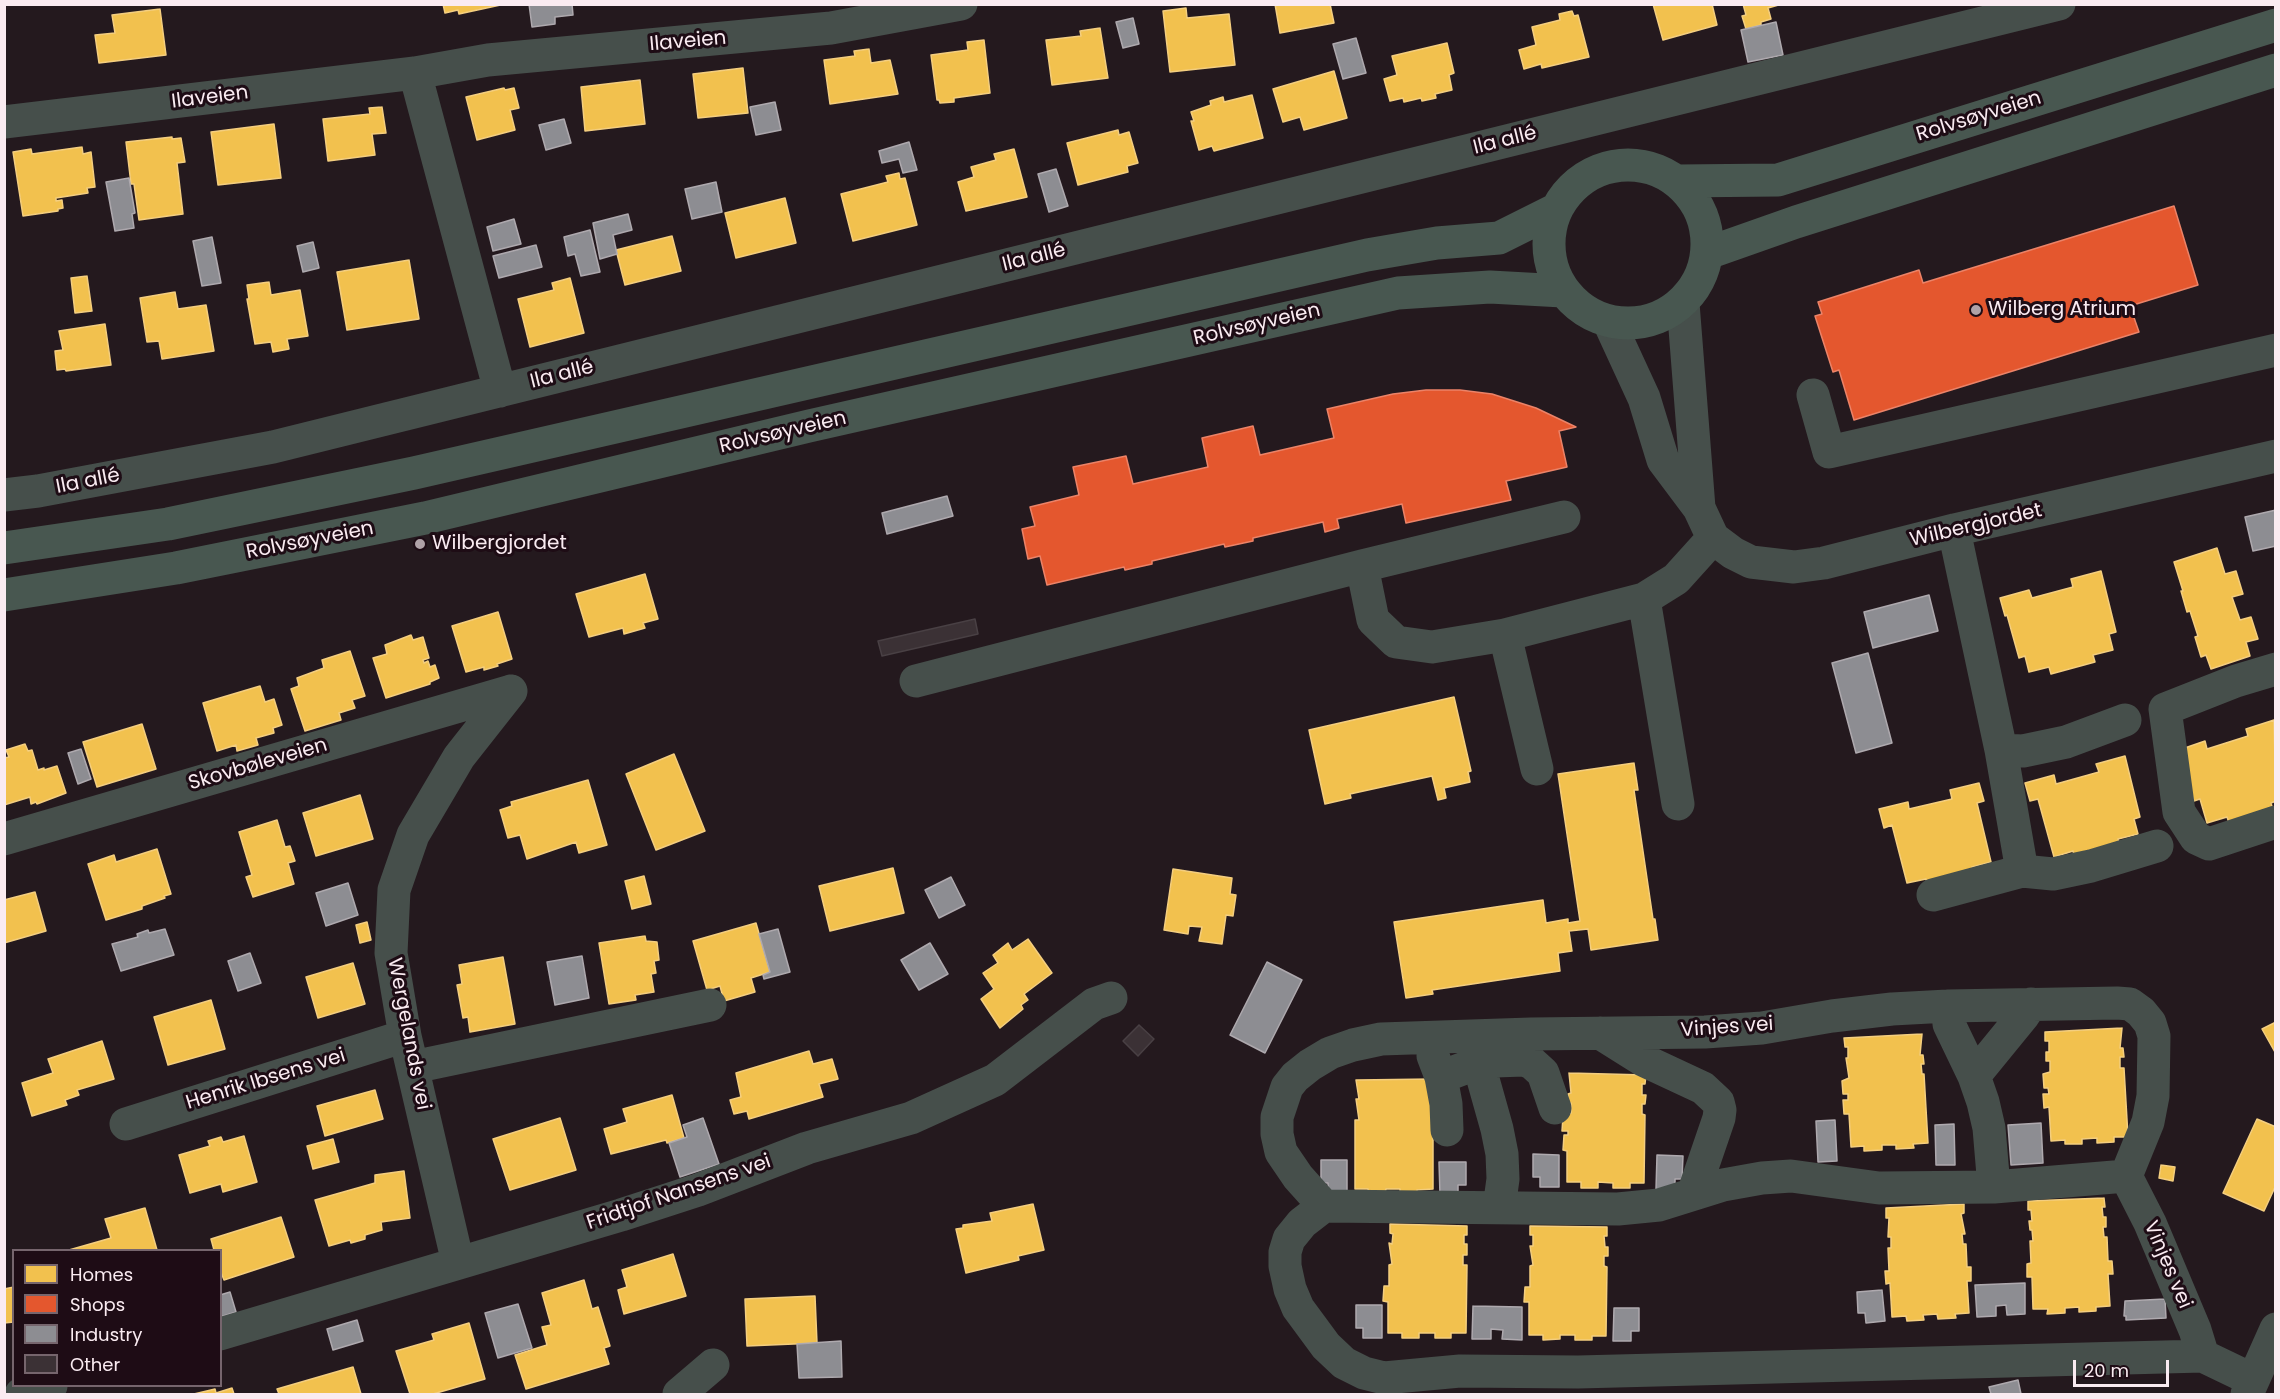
<!DOCTYPE html>
<meta charset="utf-8">
<style>
body{margin:0}
#map{position:relative;width:2280px;height:1399px;overflow:hidden;background:#24191e;font-family:Poppins,sans-serif}
canvas{display:block}
.frame{position:absolute;inset:0;border:6px solid #faebf1;pointer-events:none}
.legend{position:absolute;left:12px;top:1249px;width:210px;height:138px;box-sizing:border-box;background:#1e0c15;border:2px solid #76656d;margin:0;padding:8px 10px;list-style:none;font-size:18px;color:#faebf1}
.legend li{display:flex;align-items:center;gap:12px;height:30px}
.legend b{width:30px;border:2px solid #76656d}
.scale{position:absolute;left:2073px;top:1360px;width:96px;height:27px;box-sizing:border-box;border:3px solid #faebf1;border-top:0;padding-left:8px;font-size:18px;line-height:21px;white-space:nowrap;color:#faebf1;-webkit-text-stroke:4px #1e0c15;paint-order:stroke}
</style>
<div id="map">
<canvas width="2280" height="1399"></canvas>
<div class="frame"></div>
<ul class="legend">
<li><b style="height:16px;background:#f2c14e"></b>Homes</li>
<li><b style="height:16px;background:#e4572e"></b>Shops</li>
<li><b style="height:16px;background:#8d8d92"></b>Industry</li>
<li><b style="height:16px;background:#3b3135"></b>Other</li>
</ul>
<div class="scale">20 m</div>
</div>
<script>
const ctx = document.querySelector('canvas').getContext('2d');
ctx.lineJoin = 'round';
function paint(path, color) { ctx.fillStyle = color; ctx.fill(path, 'evenodd'); }
const toPath = rows => new Path2D(rows.map(r => 'M' + r).join(''));
function trace(path, color, width, dash) { ctx.strokeStyle = color; ctx.lineWidth = width; ctx.lineCap = dash ? 'butt' : 'round'; ctx.setLineDash(dash || []); ctx.stroke(path); }
function drawText(font, color, halo, rows, align = 'center') {
  ctx.font = font + ' Poppins,sans-serif'; ctx.lineWidth = 6; ctx.setLineDash([]); ctx.textBaseline = 'middle'; ctx.strokeStyle = halo; ctx.fillStyle = color; for (const [text, x, y, turn = 0] of rows) {
    ctx.save(); ctx.translate(x, y); ctx.rotate((+turn || 0) * Math.PI / 180); ctx.textAlign = isNaN(turn) ? turn : align; if (halo) ctx.strokeText(text, 0, 0); ctx.fillText(text, 0, 0); ctx.restore();
  }
}
const homes = toPath([
 [443,4,505,4,459,14,458,10,445,13,443,4],
 [1275,4,1330,4,1334,23,1280,33,1275,4],
 [1653,4,1712,4,1717,25,1663,40,1653,4],
 [1743,4,1782,4,1768,8,1771,19,1761,22,1761,25,1746,29,1742,16,1746,15,1743,4],
 [1186,8,1187,18,1229,14,1235,65,1170,72,1163,11,1186,8],
 [160,9,166,55,99,63,95,35,115,33,112,15,160,9],
 [1572,11,1574,16,1578,15,1589,57,1542,68,1541,64,1524,69,1519,50,1536,45,1532,27,1560,20,1559,14,1572,11],
 [1100,28,1108,78,1052,85,1046,40,1081,36,1080,31,1100,28],
 [984,40,990,93,954,98,954,102,940,103,939,100,937,100,931,55,968,50,967,42,984,40],
 [1447,43,1454,73,1449,75,1452,90,1435,94,1436,98,1422,101,1421,98,1404,102,1403,98,1390,101,1384,79,1397,75,1392,56,1447,43],
 [869,49,871,63,890,60,898,94,830,104,824,60,855,56,854,51,869,49],
 [743,68,748,113,698,118,693,74,743,68],
 [1334,71,1347,118,1304,130,1300,117,1283,122,1273,89,1334,71],
 [640,80,645,124,585,131,581,87,640,80],
 [504,88,505,90,514,88,519,108,510,110,515,130,477,140,466,97,504,88],
 [1252,95,1263,138,1214,151,1212,146,1199,150,1191,121,1194,121,1191,112,1211,105,1210,101,1223,97,1224,102,1252,95],
 [382,107,386,133,372,134,375,155,328,161,323,119,370,114,369,108,382,107],
 [274,124,281,178,218,185,211,132,274,124],
 [1118,130,1119,135,1129,132,1138,163,1127,166,1128,172,1078,185,1067,143,1118,130],
 [172,137,172,139,181,138,185,162,177,163,183,214,139,220,134,184,131,184,126,142,172,137],
 [82,147,83,154,91,152,95,187,87,188,88,193,56,198,56,201,62,200,63,208,58,209,58,211,23,216,13,152,31,149,32,154,82,147],
 [1014,149,1027,197,966,211,958,182,974,177,971,167,996,160,994,154,1014,149],
 [899,173,900,179,905,178,917,225,853,241,841,194,888,182,886,176,899,173],
 [785,198,796,243,736,258,725,213,785,198],
 [672,236,681,271,625,285,616,250,672,236],
 [409,260,419,319,347,330,337,272,409,260],
 [87,276,92,311,75,313,71,278,87,276],
 [570,278,584,333,530,347,518,299,554,290,552,283,570,278],
 [269,282,271,295,300,290,308,336,287,339,289,349,273,352,271,342,255,344,247,299,249,299,247,285,269,282],
 [175,292,178,309,206,305,214,351,162,359,159,341,147,342,140,298,175,292],
 [105,324,111,365,66,371,65,369,57,370,55,351,63,350,59,331,105,324],
 [2217,548,2225,574,2236,571,2243,594,2232,597,2240,620,2251,617,2258,639,2246,642,2250,656,2211,669,2206,655,2201,657,2195,637,2198,636,2190,611,2187,612,2181,591,2183,591,2174,562,2217,548],
 [2101,571,2116,632,2109,634,2113,650,2093,655,2095,662,2051,674,2049,667,2029,672,2025,656,2019,658,2007,615,2005,616,2000,598,2029,590,2032,598,2073,587,2071,579,2101,571],
 [645,574,658,619,643,623,645,628,624,634,623,628,589,637,576,594,645,574],
 [498,612,512,659,497,664,498,666,484,670,484,667,466,672,452,626,498,612],
 [411,635,413,640,423,637,429,658,423,660,424,663,428,661,430,667,435,665,439,678,430,682,430,684,386,698,373,658,387,654,385,645,411,635],
 [350,651,365,696,352,700,355,708,339,713,341,720,305,731,291,689,299,686,297,678,324,668,322,660,350,651],
 [260,686,265,702,274,699,282,725,273,728,274,733,256,738,258,745,237,751,236,745,217,751,203,703,260,686],
 [1454,697,1471,771,1468,772,1470,782,1444,788,1446,798,1438,800,1432,776,1350,794,1351,798,1325,804,1309,730,1454,697],
 [2274,720,2276,801,2271,803,2273,810,2229,823,2227,817,2207,823,2200,799,2194,801,2184,767,2176,751,2205,741,2207,749,2248,736,2246,729,2274,720],
 [142,724,156,769,97,787,83,742,142,724],
 [25,744,28,751,32,750,38,770,44,768,44,770,57,766,66,793,37,804,36,802,31,804,30,797,4,805,4,758,9,757,6,750,25,744],
 [674,754,705,831,656,850,626,774,674,754],
 [2125,756,2140,817,2134,819,2138,834,2118,839,2120,846,2075,859,2073,851,2054,857,2038,799,2030,801,2025,783,2054,775,2056,784,2099,772,2096,764,2125,756],
 [1634,763,1638,790,1634,790,1653,919,1655,919,1658,940,1591,950,1588,929,1569,931,1572,951,1558,953,1560,971,1432,990,1433,994,1406,998,1394,922,1543,900,1546,923,1568,919,1568,923,1580,921,1558,774,1634,763],
 [588,780,607,845,579,853,576,842,527,859,520,835,508,838,500,810,512,806,511,802,588,780],
 [1979,783,1984,801,1977,803,1991,862,1972,867,1973,874,1928,885,1926,879,1907,883,1892,825,1884,828,1879,809,1908,802,1909,809,1952,799,1950,790,1979,783],
 [360,795,373,839,316,856,303,813,360,795],
 [277,820,285,847,290,846,295,861,288,863,294,884,253,897,246,877,252,875,239,832,277,820],
 [157,849,171,894,164,896,165,898,142,906,142,909,106,920,88,864,114,855,116,862,157,849],
 [893,868,904,913,830,931,819,886,893,868],
 [1173,869,1232,878,1230,894,1236,895,1233,916,1226,915,1222,944,1199,941,1202,927,1189,926,1188,934,1164,930,1173,869],
 [644,876,651,904,632,909,625,881,644,876],
 [35,892,46,931,4,943,4,900,35,892],
 [367,922,371,940,360,943,356,925,367,922],
 [756,923,770,972,751,978,755,992,724,1001,720,986,707,990,693,941,756,923],
 [645,936,646,941,657,942,659,960,654,961,656,973,651,974,654,992,635,995,636,1000,609,1004,599,943,645,936],
 [1028,939,1052,973,1024,994,1028,1000,1021,1005,1023,1009,1000,1028,981,999,994,989,983,973,998,963,993,955,1008,943,1012,950,1028,939],
 [503,957,515,1024,470,1032,468,1017,463,1018,457,985,462,984,459,965,503,957],
 [353,963,365,1004,318,1018,306,977,353,963],
 [211,1000,225,1049,168,1065,154,1017,211,1000],
 [2276,1022,2276,1054,2262,1029,2276,1022],
 [2122,1028,2120,1048,2123,1048,2124,1057,2120,1057,2120,1068,2124,1068,2128,1137,2114,1137,2114,1142,2097,1143,2097,1138,2082,1139,2082,1144,2065,1144,2065,1140,2051,1141,2049,1107,2044,1108,2043,1094,2049,1094,2048,1088,2044,1088,2043,1074,2050,1072,2050,1061,2046,1061,2046,1052,2049,1052,2049,1041,2045,1041,2045,1032,2122,1028],
 [1922,1034,1920,1055,1923,1055,1924,1064,1921,1064,1922,1074,1924,1074,1928,1143,1913,1144,1914,1148,1896,1149,1896,1145,1882,1145,1882,1150,1864,1151,1864,1146,1851,1147,1849,1114,1844,1114,1843,1100,1848,1100,1848,1094,1843,1094,1842,1081,1849,1078,1846,1058,1848,1058,1848,1047,1845,1047,1844,1038,1922,1034],
 [102,1041,114,1079,77,1090,79,1095,65,1100,67,1105,32,1116,22,1083,53,1073,48,1059,102,1041],
 [809,1051,813,1064,832,1059,838,1079,819,1084,823,1097,749,1119,747,1111,734,1114,730,1100,741,1097,736,1073,809,1051],
 [1569,1073,1646,1075,1645,1084,1642,1084,1642,1095,1646,1095,1645,1104,1642,1104,1642,1114,1645,1115,1644,1183,1630,1183,1630,1188,1613,1188,1613,1183,1598,1182,1598,1188,1581,1188,1581,1182,1567,1182,1567,1151,1563,1150,1564,1135,1568,1135,1568,1131,1562,1131,1563,1116,1571,1113,1571,1103,1568,1103,1568,1094,1571,1093,1569,1073],
 [1433,1079,1433,1189,1417,1190,1417,1194,1400,1194,1400,1189,1386,1189,1385,1193,1369,1193,1368,1189,1355,1189,1355,1120,1359,1120,1356,1099,1359,1099,1356,1080,1433,1079],
 [375,1090,383,1119,325,1136,317,1106,375,1090],
 [672,1095,684,1138,667,1143,666,1140,611,1154,604,1129,627,1122,623,1109,672,1095],
 [560,1118,576,1170,510,1190,493,1139,560,1118],
 [2257,1119,2276,1127,2276,1185,2264,1211,2223,1193,2257,1119],
 [244,1136,257,1182,223,1192,221,1184,190,1193,179,1155,210,1146,208,1141,221,1137,223,1142,244,1136],
 [333,1139,339,1162,313,1169,307,1146,333,1139],
 [2161,1165,2175,1167,2173,1181,2159,1178,2161,1165],
 [404,1171,410,1218,381,1222,382,1230,365,1235,365,1239,351,1243,350,1240,329,1246,315,1200,375,1183,375,1175,404,1171],
 [2104,1198,2105,1207,2102,1207,2103,1217,2106,1217,2106,1227,2103,1227,2104,1237,2107,1237,2108,1261,2112,1261,2113,1274,2108,1274,2110,1306,2096,1307,2096,1311,2079,1312,2079,1307,2065,1308,2065,1313,2047,1314,2048,1309,2033,1309,2032,1277,2027,1277,2027,1264,2031,1263,2030,1241,2033,1241,2032,1230,2030,1230,2029,1221,2032,1221,2031,1210,2028,1210,2028,1201,2104,1198],
 [1033,1204,1044,1250,1018,1256,1019,1260,966,1273,956,1229,963,1228,963,1225,992,1221,990,1213,1033,1204],
 [1964,1204,1964,1213,1961,1214,1965,1234,1962,1234,1963,1244,1966,1244,1967,1267,1971,1267,1971,1281,1967,1281,1969,1313,1955,1314,1956,1318,1938,1319,1937,1314,1923,1315,1924,1320,1907,1321,1906,1316,1892,1317,1890,1283,1886,1284,1885,1271,1889,1271,1888,1248,1891,1248,1891,1237,1888,1237,1889,1218,1886,1218,1886,1208,1964,1204],
 [145,1208,157,1250,69,1250,111,1238,105,1219,145,1208],
 [281,1217,294,1257,224,1280,220,1270,220,1250,214,1250,211,1239,281,1217],
 [1390,1224,1467,1226,1467,1235,1464,1235,1464,1244,1467,1244,1467,1255,1463,1255,1463,1265,1467,1265,1466,1333,1451,1333,1451,1338,1435,1338,1435,1333,1419,1333,1419,1338,1402,1338,1402,1333,1388,1333,1388,1302,1383,1301,1384,1286,1389,1286,1389,1265,1392,1264,1389,1243,1392,1244,1393,1234,1390,1233,1390,1224],
 [1530,1226,1607,1227,1607,1236,1604,1236,1605,1247,1608,1247,1608,1256,1604,1256,1604,1266,1607,1267,1606,1336,1592,1336,1592,1340,1575,1340,1575,1335,1560,1335,1560,1339,1543,1340,1543,1335,1529,1335,1529,1302,1524,1302,1525,1287,1530,1287,1530,1266,1533,1265,1530,1246,1533,1246,1533,1235,1530,1235,1530,1226],
 [673,1254,686,1296,624,1314,618,1290,627,1287,622,1270,673,1254],
 [584,1280,592,1309,598,1307,610,1346,604,1348,609,1364,526,1389,515,1355,547,1345,542,1327,551,1325,542,1293,584,1280],
 [14,1287,14,1322,4,1323,4,1289,14,1287],
 [815,1296,817,1343,747,1346,745,1299,815,1296],
 [469,1323,485,1379,433,1394,410,1394,396,1351,434,1340,432,1334,469,1323],
 [353,1367,361,1394,279,1394,277,1389,353,1367],
 [232,1388,234,1394,194,1394,215,1389,216,1393,232,1388]
]);
paint(homes, '#f2c14e');
trace(homes, '#f4ce7f', 1.5);
const shops = toPath([
 [2174,206,2198,285,2130,306,2139,332,1854,420,1839,370,1833,372,1815,316,1822,314,1818,302,1919,270,1923,283,2174,206],
 [1426,390,1460,390,1492,394,1536,408,1576,427,1559,431,1567,467,1506,481,1511,500,1406,523,1402,504,1337,519,1339,528,1325,532,1323,522,1253,538,1253,541,1225,547,1224,544,1152,561,1152,564,1125,570,1124,567,1047,585,1040,556,1028,559,1022,529,1035,526,1030,507,1079,495,1073,467,1126,456,1133,484,1208,467,1202,438,1253,426,1260,455,1334,438,1327,409,1393,394,1426,390]
]);
paint(shops, '#e4572e');
trace(shops, '#eb8368', 1.5);
const industry = toPath([
 [529,4,572,4,573,15,555,17,555,24,532,27,529,4],
 [1133,18,1139,44,1123,48,1116,22,1133,18],
 [1776,22,1783,55,1748,62,1741,30,1776,22],
 [1356,38,1366,73,1343,79,1333,44,1356,38],
 [775,102,781,130,756,135,750,107,775,102],
 [564,119,571,143,546,150,539,125,564,119],
 [909,142,917,170,903,173,899,159,882,163,879,151,909,142],
 [1056,169,1068,206,1049,212,1038,174,1056,169],
 [129,178,135,213,132,214,134,228,115,231,106,182,129,178],
 [716,182,722,212,692,219,685,189,716,182],
 [628,214,632,230,613,235,617,254,600,259,593,223,628,214],
 [514,219,521,244,493,251,487,227,514,219],
 [590,230,600,272,581,276,575,254,568,256,564,237,590,230],
 [212,237,221,283,202,286,193,241,212,237],
 [313,242,319,268,303,272,297,246,313,242],
 [536,245,542,267,499,278,493,256,536,245],
 [947,496,953,516,887,534,882,513,947,496],
 [2276,510,2276,546,2253,551,2245,517,2276,510],
 [1929,595,1938,631,1873,648,1864,612,1929,595],
 [1868,653,1892,743,1856,753,1832,663,1868,653],
 [81,749,91,779,78,784,68,753,81,749],
 [951,877,965,905,939,918,925,890,951,877],
 [348,883,358,915,326,926,316,893,348,883],
 [165,929,174,955,121,971,112,944,138,937,137,934,148,930,149,933,165,929],
 [778,929,790,972,764,979,763,975,770,972,759,934,778,929],
 [930,943,948,974,919,990,901,960,930,943],
 [250,953,261,983,238,991,228,961,250,953],
 [582,956,589,998,555,1005,547,962,582,956],
 [1267,962,1302,980,1265,1053,1230,1035,1267,962],
 [703,1118,719,1164,680,1177,669,1143,687,1137,683,1125,703,1118],
 [1835,1120,1837,1161,1818,1162,1816,1121,1835,1120],
 [2041,1123,2043,1163,2011,1165,2008,1125,2041,1123],
 [1954,1124,1955,1165,1936,1165,1935,1125,1954,1124],
 [1533,1154,1559,1155,1559,1187,1540,1187,1540,1177,1533,1177,1533,1154],
 [1657,1155,1683,1156,1682,1179,1675,1179,1675,1189,1656,1189,1657,1155],
 [1321,1160,1347,1160,1347,1193,1328,1193,1328,1183,1321,1183,1321,1160],
 [1439,1162,1466,1162,1466,1185,1458,1185,1458,1195,1440,1195,1439,1162],
 [2025,1283,2025,1314,2007,1315,2006,1305,1996,1306,1996,1316,1977,1317,1975,1285,2025,1283],
 [1882,1290,1885,1321,1866,1323,1865,1313,1858,1313,1857,1292,1882,1290],
 [230,1292,236,1312,220,1317,220,1295,230,1292],
 [2165,1299,2166,1318,2126,1320,2126,1316,2124,1316,2125,1301,2165,1299],
 [518,1304,532,1348,498,1358,485,1313,518,1304],
 [1356,1305,1382,1305,1382,1338,1363,1338,1363,1328,1356,1328,1356,1305],
 [1473,1306,1522,1307,1522,1340,1502,1339,1503,1330,1491,1329,1491,1339,1472,1339,1473,1306],
 [1614,1308,1639,1308,1639,1331,1631,1331,1631,1341,1613,1341,1614,1308],
 [357,1320,363,1341,333,1350,327,1329,357,1320],
 [841,1341,842,1377,799,1378,797,1344,841,1341],
 [2018,1380,2021,1394,1991,1394,1989,1387,2018,1380]
]);
paint(industry, '#8d8d92');
trace(industry, '#aea9ae', 1.5);
const building = toPath([
 [975,619,978,634,882,656,878,641,975,619],
 [1139,1025,1154,1039,1138,1056,1123,1041,1139,1025]
]);
paint(building, '#3b3135');
trace(building, '#494044', 1.5);
trace(toPath([
 [415,73,500,391],
 [4,122,415,73,488,60,831,28,961,4],
 [1683,303,1699,508],
 [1609,322,1644,398,1663,460,1699,508,1713,538,1733,553,1751,562,1794,567,1824,563,1954,530,2276,456],
 [1813,395,1829,452,2276,350],
 [4,495,38,491,273,447,2059,4],
 [1954,530,2001,750,2022,871],
 [1362,566,1373,620,1396,642,1432,647,1505,635,1644,599,1676,579,1713,538],
 [1644,599,1678,804],
 [1505,635,1537,769],
 [2276,669,2236,681,2165,709,2179,812,2196,838,2209,844,2276,822],
 [916,681,1362,566,1564,517],
 [2001,750,2023,751,2066,742,2125,720],
 [4,839,511,691],
 [1933,895,2022,871,2053,874,2091,866,2157,846],
 [1948,1006,1949,1024,1974,1076,1983,1102,1989,1128,1994,1187],
 [1600,1033,1643,1060,1703,1088,1718,1102,1720,1110,1719,1118,1693,1194],
 [1433,1056,1441,1077,1446,1104,1447,1130],
 [1479,1065,1497,1129,1502,1154,1503,1179,1499,1208],
 [413,1067,710,1005],
 [1974,1076,2023,1016,2031,1004],
 [1441,1077,1470,1066,1495,1061,1524,1060,1532,1063,1543,1073,1555,1108],
 [126,1124,405,1036],
 [2126,1176,1994,1187,1879,1188,1791,1176,1762,1178,1723,1185,1659,1205,1618,1209,1324,1206,1302,1223,1289,1239,1285,1252,1285,1266,1290,1289,1298,1308,1326,1346,1344,1363,1364,1373,1384,1378,1460,1371,1578,1372,2203,1356,2253,1380],
 [2126,1176,2150,1223,2195,1330,2203,1356],
 [1324,1206,1298,1177,1281,1152,1277,1134,1277,1117,1287,1087,1295,1077,1310,1065,1330,1053,1353,1045,1381,1039,1531,1034,1705,1032,1762,1028,1832,1016,1892,1009,1948,1006,2117,1003,2130,1004,2141,1012,2150,1023,2154,1036,2153,1096,2148,1122,2126,1176],
 [458,1263,405,1036,391,953,394,890,413,835,459,757,511,691],
 [220,1334,621,1215,698,1190,807,1148,911,1118,995,1080,1094,1004,1111,998],
 [21,1394,51,1386],
 [679,1394,713,1365],
 [2247,1394,2276,1329]
]), '#464f4b', 33);
trace(toPath([
 '1549 244a79 79 0 1 1 158 0a79 79 0 1 1-158 0Z',
 [1678,181,1778,180,2276,25],
 [1708,253,1796,222,2276,70],
 [4,548,168,524,414,473,1367,255,1437,243,1499,238,1555,210],
 [4,595,176,568,425,518,809,426,1398,293,1490,287,1563,291]
]), '#485750', 33);
for (const [x, y, r, color] of [
 [1976,310,6,"#afa2a7"],
 [420,544,6,"#afa2a7"]
]) { const dot = new Path2D(); dot.arc(x, y, r, 0, 2 * Math.PI); ctx.fillStyle = color; ctx.fill(dot); trace(dot, '#1e0c15', 2); }
drawText('20px', '#faebf1', '#1e0c15', [
 ["Ilaveien",688,42,-5],
 ["Ilaveien",210,98,-7],
 ["Rolvsøyveien",1979,117,-17],
 ["Ila allé",1505,141,-14],
 ["Ila allé",1034,258,-14],
 ["Rolvsøyveien",1257,325,-13],
 ["Ila allé",562,375,-14],
 ["Rolvsøyveien",783,433,-13],
 ["Ila allé",88,482,-11],
 ["Wilbergjordet",1976,526,-13],
 ["Rolvsøyveien",310,541,-11],
 ["Skovbøleveien",258,765,-16],
 ["Vinjes vei",1727,1028,-4],
 ["Wergelands vei",408,1034,79],
 ["Henrik Ibsens vei",266,1080,-17],
 ["Fridtjof Nansens vei",679,1193,-19],
 ["Vinjes vei",2167,1265,67]
]);
drawText('20px', '#faebf1', '#1e0c15', [
 ["Wilberg Atrium",1988,310],
 ["Wilbergjordet",432,544]
], 'left');
</script>
